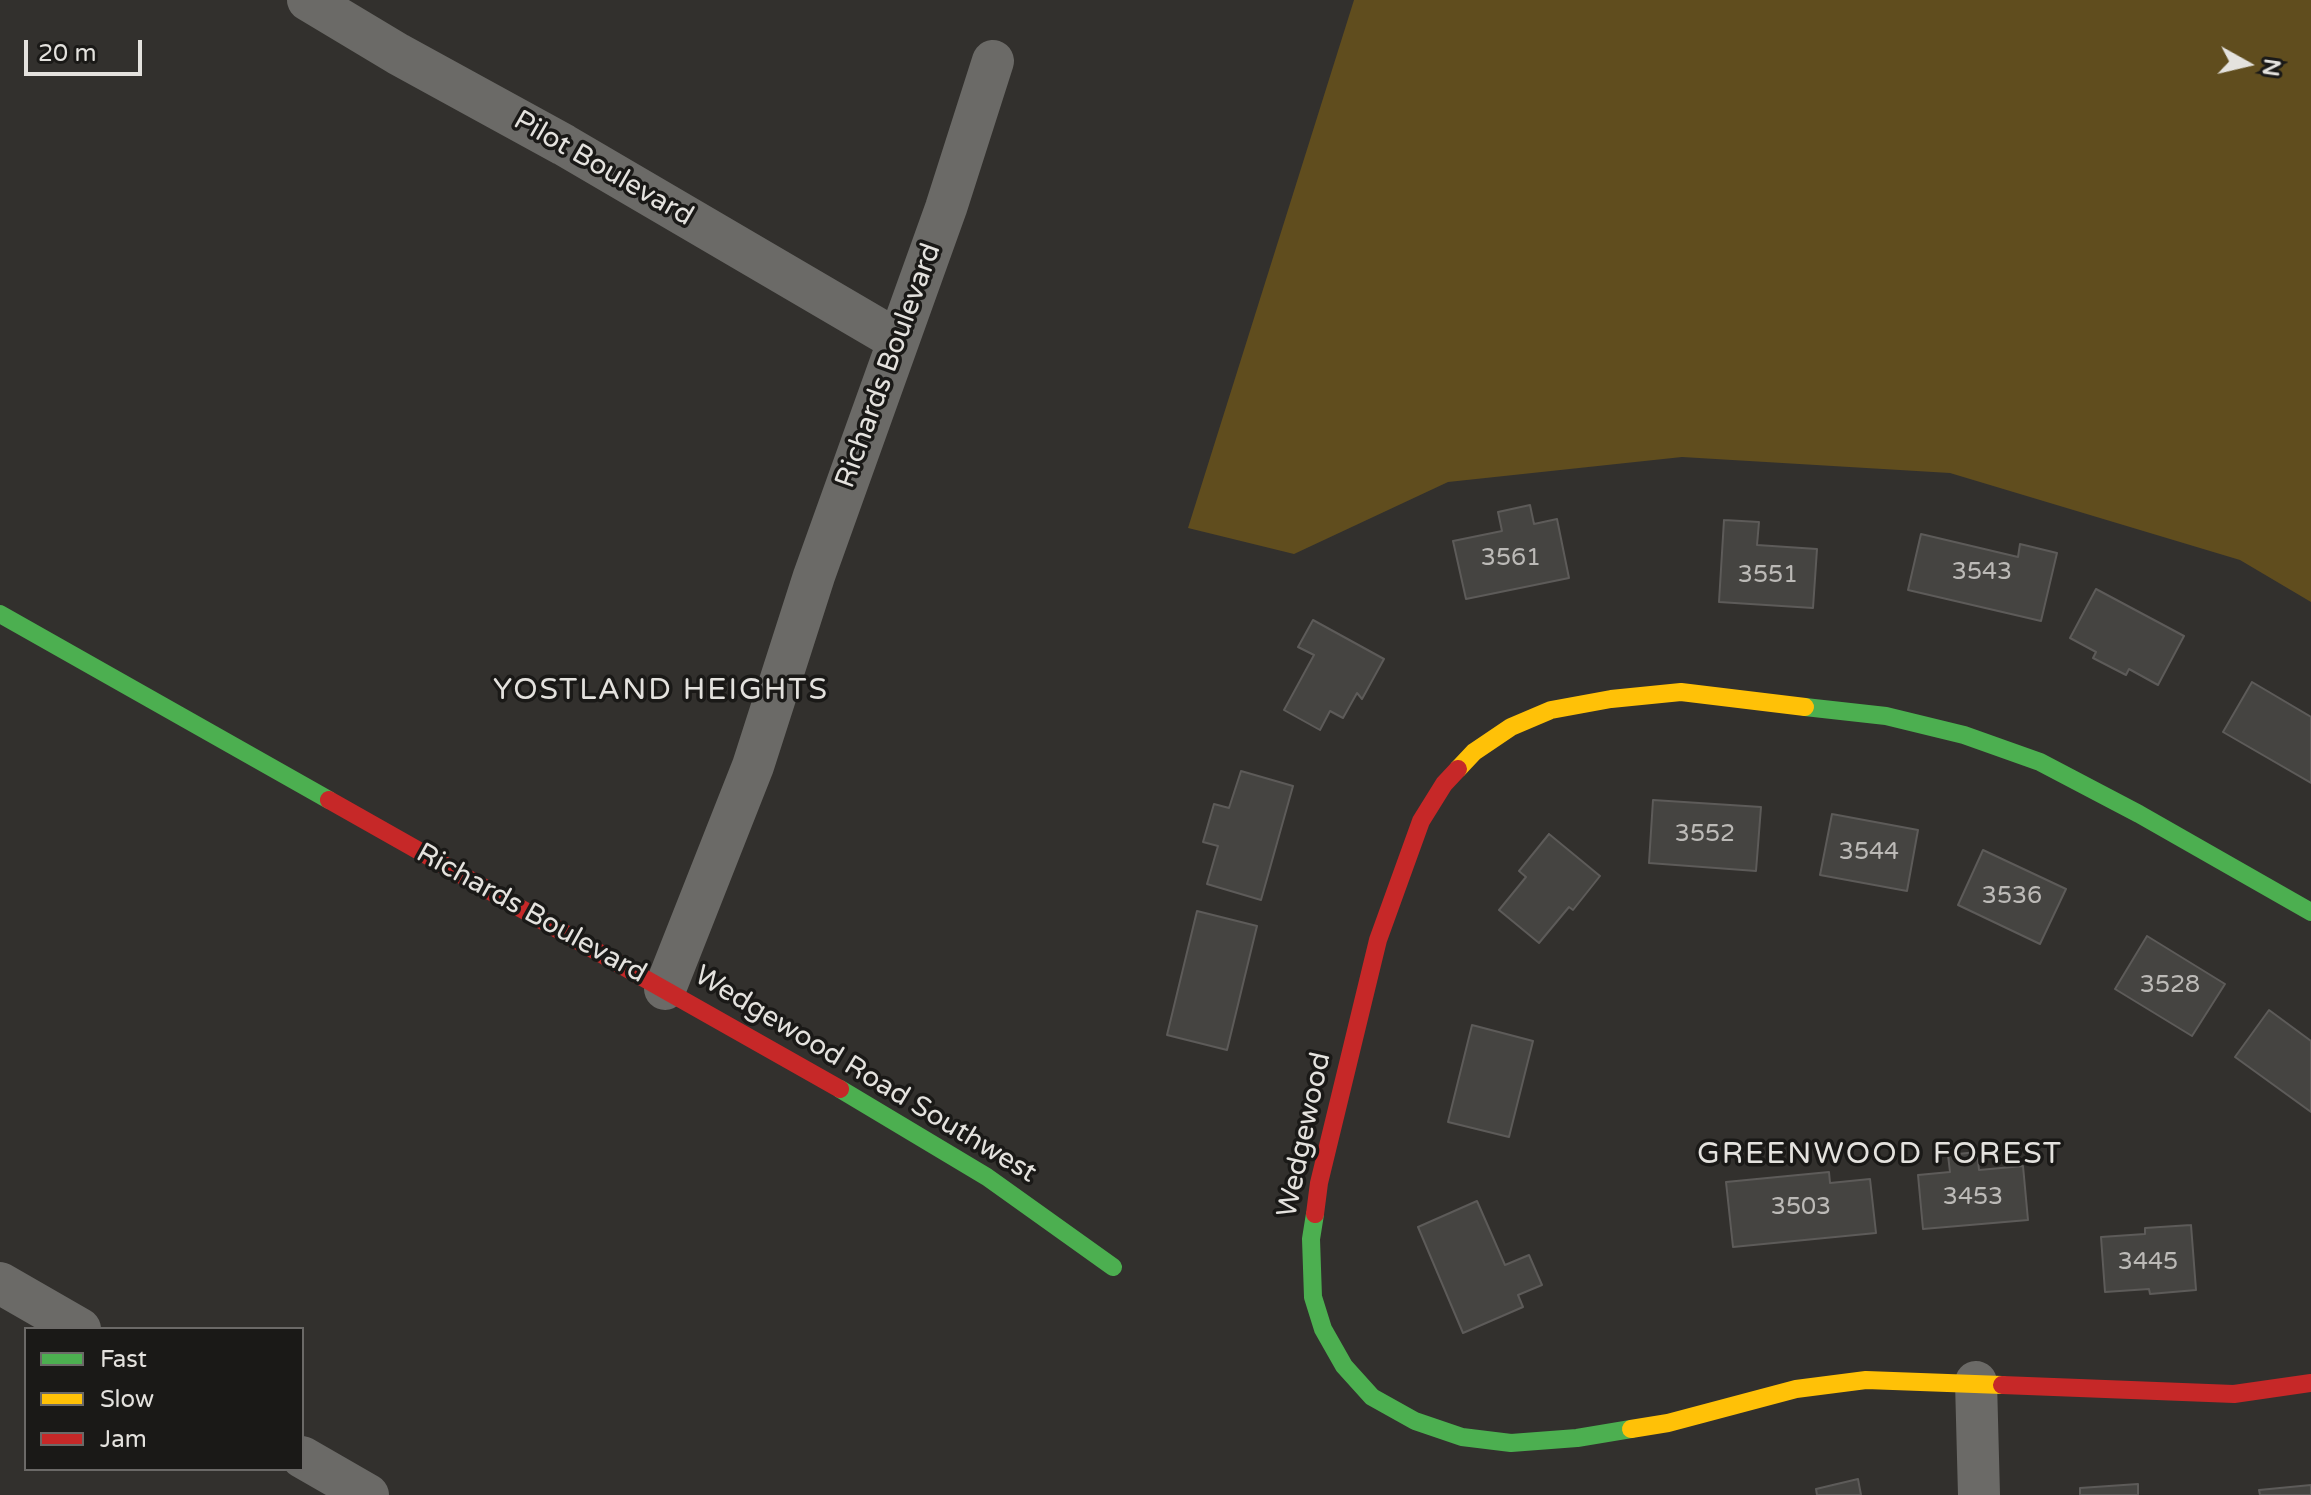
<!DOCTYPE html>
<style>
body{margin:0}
#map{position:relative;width:2311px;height:1495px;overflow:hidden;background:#32302d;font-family:"Varela Round",sans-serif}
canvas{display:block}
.legend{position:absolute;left:24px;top:1327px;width:280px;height:144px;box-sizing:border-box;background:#1a1917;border:2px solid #6b6967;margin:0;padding:10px 14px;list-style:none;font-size:24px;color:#e4e2de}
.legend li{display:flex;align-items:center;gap:16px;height:40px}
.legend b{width:40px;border:2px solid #6b6967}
.north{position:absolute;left:2207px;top:24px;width:80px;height:80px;-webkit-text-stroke:6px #1a1917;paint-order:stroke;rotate:98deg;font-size:22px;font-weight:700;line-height:32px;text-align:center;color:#e4e2de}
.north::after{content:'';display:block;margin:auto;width:28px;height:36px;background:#e4e2de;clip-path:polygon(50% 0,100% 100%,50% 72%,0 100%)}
.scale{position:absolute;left:24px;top:40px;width:118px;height:36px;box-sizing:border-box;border:4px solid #e4e2de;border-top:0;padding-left:10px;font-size:24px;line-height:28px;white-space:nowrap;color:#e4e2de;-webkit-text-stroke:6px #1a1917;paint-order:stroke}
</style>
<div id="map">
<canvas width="2311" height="1495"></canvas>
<ul class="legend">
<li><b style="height:10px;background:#4caf50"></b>Fast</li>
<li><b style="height:10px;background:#ffc107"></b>Slow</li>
<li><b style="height:10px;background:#c62828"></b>Jam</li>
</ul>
<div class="north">N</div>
<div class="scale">20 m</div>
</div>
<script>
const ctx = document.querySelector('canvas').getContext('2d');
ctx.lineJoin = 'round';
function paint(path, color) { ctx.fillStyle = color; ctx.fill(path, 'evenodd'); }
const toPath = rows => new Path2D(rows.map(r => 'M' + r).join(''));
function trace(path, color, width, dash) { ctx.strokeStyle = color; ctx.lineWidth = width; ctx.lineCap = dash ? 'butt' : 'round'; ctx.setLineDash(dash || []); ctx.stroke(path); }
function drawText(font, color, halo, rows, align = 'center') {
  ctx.font = font + ' "Varela Round",sans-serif'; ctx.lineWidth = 7; ctx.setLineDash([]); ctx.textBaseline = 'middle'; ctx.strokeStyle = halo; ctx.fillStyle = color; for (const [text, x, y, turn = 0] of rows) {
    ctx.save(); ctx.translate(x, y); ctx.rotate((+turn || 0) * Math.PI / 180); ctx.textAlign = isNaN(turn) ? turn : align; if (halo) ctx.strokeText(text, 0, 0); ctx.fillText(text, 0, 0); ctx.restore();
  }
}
paint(toPath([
 [1354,0,2311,0,2311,602,2240,560,1950,473,1682,457,1448,482,1294,554,1188,528]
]), '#604d1e');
const building = toPath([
 [1530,505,1534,524,1557,519,1569,578,1466,599,1453,541,1502,531,1498,512,1530,505],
 [1724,520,1759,522,1757,545,1817,549,1813,608,1719,602,1724,520],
 [1921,534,2018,557,2020,544,2057,553,2041,621,1908,590,1921,534],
 [2096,589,2184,636,2158,685,2129,669,2126,675,2093,658,2096,652,2070,638,2096,589],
 [1313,620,1384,659,1362,699,1357,693,1343,718,1330,711,1320,730,1284,710,1314,655,1298,647,1313,620],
 [2252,682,2311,717,2311,783,2223,732,2252,682],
 [1241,771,1293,786,1261,900,1207,884,1218,846,1203,842,1214,804,1229,808,1241,771],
 [1653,800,1761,807,1756,871,1649,863,1653,800],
 [1832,814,1918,830,1907,891,1820,875,1832,814],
 [1549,834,1600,876,1573,910,1569,907,1539,943,1499,910,1526,877,1519,871,1549,834],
 [1983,850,2066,889,2040,944,1958,905,1983,850],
 [1197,911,1257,926,1227,1050,1167,1035,1197,911],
 [2147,936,2225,984,2192,1036,2115,989,2147,936],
 [2269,1010,2311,1041,2311,1112,2235,1057,2269,1010],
 [1472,1025,1533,1041,1509,1137,1448,1122,1472,1025],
 [1977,1152,1979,1170,2023,1166,2028,1220,1923,1229,1918,1175,1950,1172,1948,1155,1977,1152],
 [1829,1172,1830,1183,1870,1179,1876,1233,1733,1247,1726,1182,1829,1172],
 [1477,1201,1505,1265,1529,1255,1542,1285,1518,1295,1523,1307,1463,1333,1418,1227,1477,1201],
 [2191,1225,2196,1290,2150,1294,2149,1289,2105,1292,2101,1237,2145,1234,2145,1228,2191,1225],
 [1858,1479,1861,1495,1817,1495,1816,1489,1858,1479],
 [2138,1484,2138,1495,2080,1495,2080,1488,2138,1484],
 [2311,1485,2311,1495,2260,1495,2259,1490,2311,1485]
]);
paint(building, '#454441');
trace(building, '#5d5b59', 2);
trace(toPath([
 [308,0,398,54,564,145,897,340],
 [665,989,753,766,814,576,946,208,993,61],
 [0,1283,80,1329],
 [1976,1382,1979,1495],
 [302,1457,368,1495]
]), '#6b6a67', 42);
trace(toPath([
 [0,614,329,800],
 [1805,707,1886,716,1964,735,2040,762,2139,814,2311,912],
 [840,1089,987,1177,1113,1267],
 [1315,1214,1311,1239,1313,1297,1323,1329,1344,1366,1372,1397,1415,1421,1462,1437,1511,1443,1577,1438,1631,1429]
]), '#4caf50', 18);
trace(toPath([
 [1458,769,1474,752,1511,727,1551,710,1611,699,1681,692,1805,707],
 [1631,1429,1668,1423,1796,1389,1866,1380,2002,1385]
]), '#ffc107', 18);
trace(toPath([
 [329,800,840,1089],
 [1315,1214,1319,1183,1378,940,1421,821,1444,784,1458,769],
 [2002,1385,2234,1394,2311,1383]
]), '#c62828', 18);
drawText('24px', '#bcbab7', null, [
 ["3561",1511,559],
 ["3543",1982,573],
 ["3551",1768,576],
 ["3552",1705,835],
 ["3544",1869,853],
 ["3536",2012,897],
 ["3528",2170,986],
 ["3453",1973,1198],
 ["3503",1801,1208],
 ["3445",2148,1263]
]);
drawText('28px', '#e4e2de', '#1a1917', [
 ["Pilot Boulevard",603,169,30],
 ["Richards Boulevard",889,366,-70],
 ["Richards Boulevard",531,914,29],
 ["Wedgewood Road Southwest",865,1075,31],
 ["Wedgewood",1305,1135,-78]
]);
ctx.letterSpacing = '2px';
drawText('30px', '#e4e2de', '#1a1917', [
 ["YOSTLAND HEIGHTS",661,691],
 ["GREENWOOD FOREST",1880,1155]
]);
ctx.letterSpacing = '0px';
</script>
